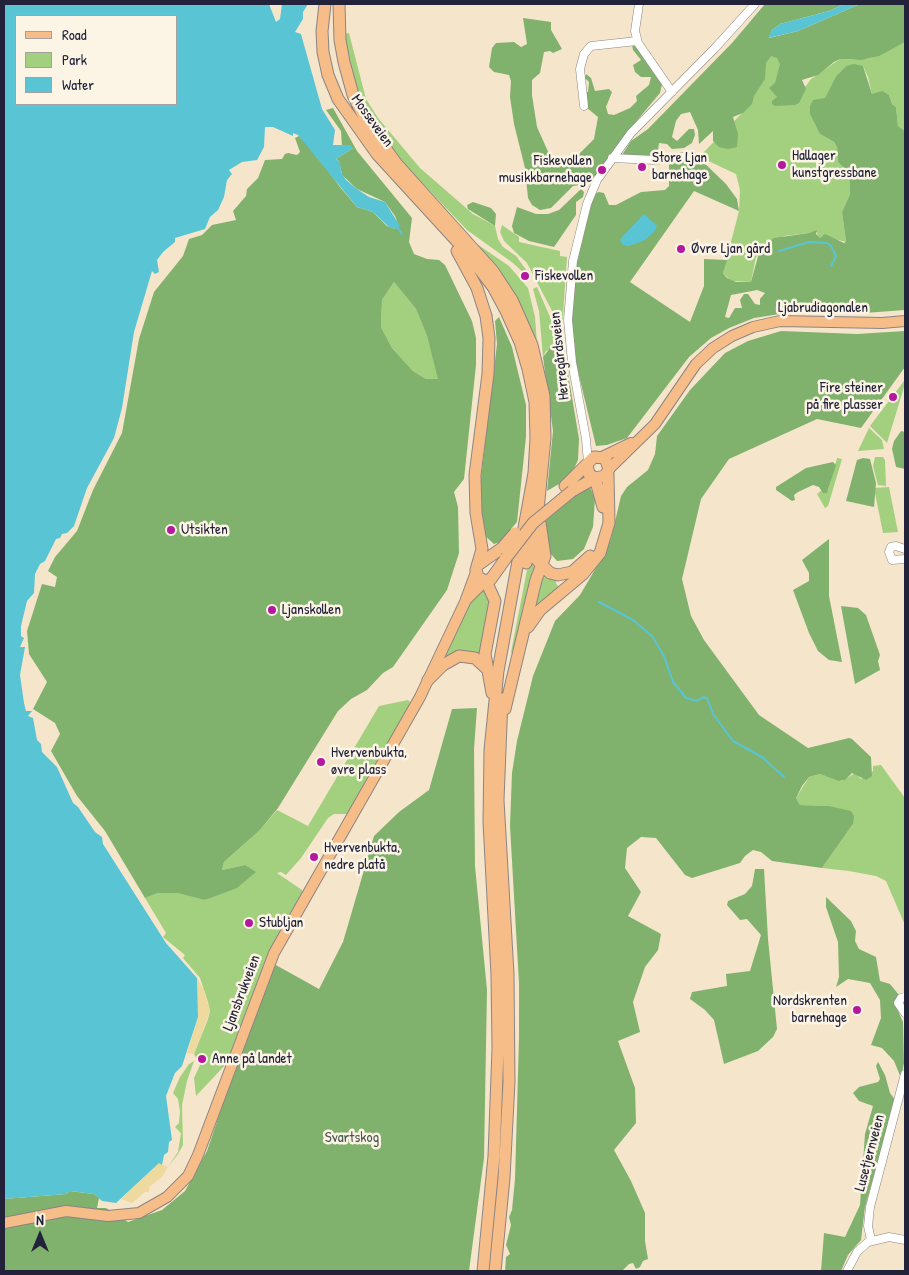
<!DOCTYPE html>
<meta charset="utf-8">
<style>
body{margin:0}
#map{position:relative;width:909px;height:1275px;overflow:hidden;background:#f5e5cb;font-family:"Patrick Hand",sans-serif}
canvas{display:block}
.frame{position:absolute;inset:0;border:5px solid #22223b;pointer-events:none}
.legend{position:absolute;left:15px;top:15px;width:162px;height:90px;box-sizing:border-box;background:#fcf5e5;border:1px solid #a5a1a1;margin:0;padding:6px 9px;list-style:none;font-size:15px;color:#22223b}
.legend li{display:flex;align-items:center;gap:10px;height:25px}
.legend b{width:25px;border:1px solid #a5a1a1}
.north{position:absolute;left:15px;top:1210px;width:50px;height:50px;-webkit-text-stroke:4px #fcf5e5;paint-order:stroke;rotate:0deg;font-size:14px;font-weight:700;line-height:20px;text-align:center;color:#22223b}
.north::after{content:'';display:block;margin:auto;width:18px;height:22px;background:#22223b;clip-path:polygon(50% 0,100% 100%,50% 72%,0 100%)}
</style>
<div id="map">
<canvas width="909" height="1275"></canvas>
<div class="frame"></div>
<ul class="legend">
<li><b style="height:6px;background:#f7bd88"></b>Road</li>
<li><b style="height:14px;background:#a2d07e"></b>Park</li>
<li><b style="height:14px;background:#59c4d4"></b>Water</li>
</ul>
<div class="north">N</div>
</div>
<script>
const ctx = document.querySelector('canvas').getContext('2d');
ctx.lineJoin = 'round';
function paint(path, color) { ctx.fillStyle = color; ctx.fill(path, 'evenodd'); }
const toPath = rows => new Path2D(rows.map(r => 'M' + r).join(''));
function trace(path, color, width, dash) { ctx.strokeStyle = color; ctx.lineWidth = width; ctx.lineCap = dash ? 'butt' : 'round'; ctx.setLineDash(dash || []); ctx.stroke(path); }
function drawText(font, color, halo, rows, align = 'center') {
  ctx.font = font + ' "Patrick Hand",sans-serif'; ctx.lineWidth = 5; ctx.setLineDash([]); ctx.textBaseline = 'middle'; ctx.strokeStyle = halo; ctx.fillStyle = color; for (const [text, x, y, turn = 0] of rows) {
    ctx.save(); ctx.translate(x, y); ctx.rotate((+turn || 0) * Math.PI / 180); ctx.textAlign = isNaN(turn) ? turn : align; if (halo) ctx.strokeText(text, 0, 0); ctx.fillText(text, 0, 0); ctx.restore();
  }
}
paint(toPath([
 [349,33,366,99,378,118,420,168,473,214,495,226,498,239,503,247,516,256,527,271,524,273,513,263,467,230,386,145,359,99,349,69,344,34],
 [905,42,905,131,898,126,896,107,892,104,889,95,872,94,868,77,863,66,846,66,836,76,825,99,821,99,818,128,820,134,834,142,837,147,838,162,849,173,850,194,842,212,846,242,822,236,821,238,818,237,817,232,784,236,756,257,751,282,731,281,723,273,739,211,740,190,736,174,702,158,701,155,743,112,756,89,768,57,772,54,791,61,780,93,806,86,811,79,840,59,853,60,871,58],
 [502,225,519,237,519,242,560,251,560,256,567,257,562,330,527,263,504,241,500,232],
 [477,244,509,266,528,288,535,317,537,343,519,302],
 [394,282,416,309,427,336,439,379,426,379,413,371,392,348,381,327,382,300],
 [537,287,564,349,558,347,546,351,543,357,539,311,533,289],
 [904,381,905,384,887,443,870,426],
 [869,428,882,440,884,449,858,451],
 [875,457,883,457,885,460,886,486,878,485,873,466],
 [837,458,842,459,828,506,825,508,817,494,822,490,828,491],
 [889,487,898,532,883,533,874,488],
 [530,555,538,568,512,653,511,652],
 [541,571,555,578,556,583,560,590,531,617],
 [483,587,491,596,483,658,441,663,466,607],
 [408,700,411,703,349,814,334,814,328,818,301,858,286,875,281,872,277,873,302,890,303,894,273,944,227,1063,196,1096,194,1078,200,1065,194,1054,208,1019,210,1011,208,1002,200,978,183,958,185,955,163,937,166,933,145,898,158,893,177,893,206,900,245,865,222,870,224,862,260,830,277,810,308,826,379,706],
 [881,765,905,798,905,925,886,881,876,876,849,871,822,868,853,824,829,806,800,805,796,798,809,777,820,774,842,781,855,773,861,779,873,771,873,766],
 [194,1061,187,1081,182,1105,183,1145,178,1154,168,1167,178,1152,181,1133,175,1127,179,1123,180,1111,178,1099,173,1093,180,1077,189,1064]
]), '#a2d07e');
paint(toPath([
 [765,4,845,4,829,11,780,24,772,30,769,38,798,31,860,4,905,4,905,42,879,56,861,60,840,59,834,62,818,75,802,80,806,89,799,103,795,105,775,106,772,104,772,101,777,97,769,88,775,83,780,64,777,58,771,56,766,63,765,79,754,96,752,104,743,113,733,117,738,134,737,147,728,149,719,147,713,141,713,131,699,144,698,130,690,112,681,114,676,121,672,137,677,141,689,129,694,129,695,135,692,143,684,148,672,149,667,144,659,143,657,157,622,155,631,141,648,129,732,43],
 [523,18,551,22,551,30,562,49,553,53,550,51,544,52,540,73,532,80,532,95,537,127,550,156,558,163,579,154,594,139,598,117,587,108,588,102,580,91,588,92,589,82,585,78,586,74,591,78,595,91,609,89,612,92,606,107,608,114,614,115,630,108,637,101,636,96,649,85,651,77,641,77,635,72,633,65,641,60,633,50,632,45,635,45,662,84,660,93,629,130,594,179,587,184,573,186,551,208,540,210,532,205,528,198,525,168,514,124,510,97,511,81,509,75,494,72,489,67,492,48,496,43,514,42,521,47,527,44],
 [854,64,863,66,872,94,882,91,889,95,892,104,896,107,898,126,905,131,905,310,851,314,799,311,754,318,729,328,711,338,689,357,627,438,607,445,596,446,574,355,571,318,578,252,594,194,599,192,604,193,609,205,616,205,641,192,665,190,669,186,669,165,674,161,688,161,698,157,726,184,737,199,739,211,694,191,630,282,690,322,704,286,704,259,727,260,723,273,727,278,736,282,751,282,760,249,774,238,809,233,817,230,816,234,820,238,825,234,844,243,846,242,842,212,850,194,849,173,838,162,837,147,834,142,820,134,810,114,810,106,813,100,825,98,836,76,846,66],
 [757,290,765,293,760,299,760,305,755,304,748,294,744,294,740,300,742,308,735,308,729,318,725,317,731,295],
 [333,108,357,151,412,218,409,242,414,254,427,259,439,260,445,265,472,321,476,338,476,365,464,479,454,492,458,507,459,553,447,590,393,667,383,673,367,690,351,699,338,711,278,808,260,830,224,862,222,870,245,865,256,872,237,888,205,900,177,893,158,893,145,898,105,831,77,796,51,751,60,734,55,723,33,709,47,682,29,654,27,631,42,584,55,587,57,577,48,571,55,557,77,531,93,490,122,433,139,339,154,292,183,256,189,239,202,235,212,225,236,220,233,211,246,196,247,189,258,178,265,160,282,159,285,154,288,153,297,155,300,152,295,138,299,136,307,142,340,187,357,207,373,212,387,226,395,229,398,224,395,216,385,202,357,189,342,175,339,161,336,159,353,148,342,146,341,131,326,110],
 [394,282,416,309,427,336,438,379,426,379,413,371,392,348,381,327,382,300],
 [581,189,584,192,583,197,576,202,576,215,554,247,529,241,514,233,512,226,517,207,536,214,548,214,559,210],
 [473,202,491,208,496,214,495,226,468,209,467,205],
 [499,317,512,347,526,405,526,437,517,522,500,542,494,544,484,535,481,523,480,487,497,344,495,321],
 [781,331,857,334,905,331,905,367,861,428,817,419,729,459,701,499,682,579,691,616,704,640,759,715,808,748,849,738,852,739,871,757,872,776,866,780,852,773,845,780,839,781,820,774,809,777,802,786,796,798,800,805,829,806,851,811,854,816,853,824,822,868,772,861,761,852,753,850,745,856,740,863,692,878,685,875,656,838,641,837,627,848,625,868,641,892,628,916,661,934,658,950,645,967,633,1002,640,1032,618,1041,635,1088,636,1123,614,1150,631,1181,645,1213,645,1241,648,1259,643,1261,640,1267,636,1269,633,1263,629,1264,622,1271,505,1271,506,1257,510,1254,506,1245,511,1225,509,1217,512,1210,515,1179,519,1038,519,983,510,826,512,773,517,741,533,676,555,621,580,595,603,556,611,539,621,496,627,487,648,470,655,454,657,436,690,390,725,353,748,341],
 [551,347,564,349,579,439,578,460,572,473,564,481,547,491,553,431,543,357],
 [901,431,905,432,905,469,896,467,892,449,894,441],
 [863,458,870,459,876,483,874,507,846,501,857,460],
 [833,462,836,465,827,493,823,493,819,487,813,485,798,492,794,495,795,500,792,501,776,490,776,487,806,468],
 [590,487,595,499,593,527,584,549,573,559,557,561,550,553,544,522,578,493],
 [829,539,829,596,842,662,829,660,818,651,809,633,793,590,809,581,809,573,802,560],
 [841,606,858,608,866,615,880,655,878,661,880,670,855,684],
 [477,708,474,749,475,866,487,990,484,1158,469,1271,4,1271,4,1199,66,1194,70,1191,94,1194,99,1198,97,1208,106,1208,128,1222,162,1210,185,1191,207,1151,260,994,274,964,319,989,343,942,374,836,399,812,429,790,452,709],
 [755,869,764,869,768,939,777,1029,773,1037,758,1051,724,1064,714,1020,705,1010,690,999,692,992,727,986,726,974,750,971,761,935,747,919,740,920,727,905,728,901,745,894,752,886],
 [826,897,851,921,856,931,855,941,859,949,876,957,880,981,890,984,899,995,895,1004,903,1022,904,1063,901,1078,894,1061,882,1048,871,1045,881,1018,880,1000,870,983,848,979,836,987,839,977,838,942,826,907],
 [878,1062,885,1075,890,1093,895,1100,865,1207,861,1240,848,1255,841,1271,821,1271,824,1233,845,1237,860,1205,865,1134,873,1106,859,1101,853,1093,859,1087,878,1082,880,1079,876,1066]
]), '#81b26d');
paint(toPath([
 [197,978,204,990,210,1011,194,1054,187,1053,198,1017],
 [159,1163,168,1167,162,1177,149,1187,149,1192,145,1192,132,1203,121,1199]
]), '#eeda9e');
paint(toPath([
 [4,4,269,4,276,22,280,19,282,4,308,4,303,12,303,19,295,32,301,34,322,109,335,130,333,145,350,145,353,148,336,159,340,162,341,172,346,180,357,189,369,197,385,202,400,226,395,229,389,227,373,212,357,207,298,135,293,133,293,136,273,127,265,127,264,147,257,160,242,162,229,170,232,174,227,180,224,197,218,210,210,217,205,229,175,238,175,242,163,252,157,260,159,272,155,274,152,271,134,332,122,408,114,438,87,488,74,526,67,533,62,534,60,538,56,539,45,561,40,564,35,574,34,593,27,601,21,626,21,636,24,638,20,647,25,647,20,675,24,703,26,711,32,711,28,716,33,718,37,740,41,744,42,752,57,767,73,803,78,807,95,832,102,837,103,844,166,943,197,978,198,1017,182,1066,175,1073,166,1096,172,1140,169,1142,168,1152,164,1155,162,1165,159,1163,116,1203,102,1201,94,1194,70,1191,66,1194,4,1199],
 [16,16,176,16,176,104,16,104],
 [845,4,860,4,798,31,768,38,772,30,780,24,829,11],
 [644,214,657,226,655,231,645,240,629,246,623,245,620,240,622,237]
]), '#59c4d4');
trace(toPath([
 [397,227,402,234],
 [779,251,809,242,827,243,831,246,836,256,831,266],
 [599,602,633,620,652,636,664,656,673,682,686,698,697,701,703,697,707,698,713,714,733,741,762,757,784,777]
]), '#59c4d4', 2);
const minor = toPath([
 [639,4,635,31,638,43,672,92],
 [584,106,580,69,584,54,591,46,637,41],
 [612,158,655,160,693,156],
 [588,463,586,439,572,362,568,320,573,261,587,204,597,180,631,133,715,48,755,4],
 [905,549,896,546,891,547,889,552,892,560,905,559],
 [905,997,901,998,898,1003,905,1013],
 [871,1240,868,1226,870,1207,905,1074],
 [847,1271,857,1252,868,1242,889,1237,905,1240]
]);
const major = toPath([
 [602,457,631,443],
 [609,469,655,424,696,364,713,348,732,336,753,327,780,321,882,323,905,321],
 [467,599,485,581],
 [4,1223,66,1211,108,1216,139,1213,167,1197,188,1176,198,1155,274,953,420,697,465,602,476,572]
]);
const highway = toPath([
 [325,4,322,31,323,52,328,75,338,99,377,154,465,250,493,287,506,311,520,342,528,369,535,402,536,438,534,473,498,671,490,750,489,822,497,975,498,1048,494,1156,483,1271],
 [339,4,340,40,344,62,353,95,366,121,396,163,493,271,512,300,532,345,544,396,545,438,538,510,526,563],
 [457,251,477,288,486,316,489,338,488,374,475,475,476,513,482,549,476,570,478,577,485,581,491,579,506,558],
 [595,478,603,507],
 [565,486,594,457,605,458,609,469,605,476,595,478,589,474,587,465],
 [572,491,595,478],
 [533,543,537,560,550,573,558,575,572,572,590,556],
 [478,565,502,548],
 [486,581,495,601,485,654,492,693],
 [528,627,540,610,583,574,600,553,609,523,608,474],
 [428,680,443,665,459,656,475,658,487,669],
 [505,709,536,580,545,556,539,516],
 [495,1271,504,1178,509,1082,508,974,498,800,502,699]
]);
trace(minor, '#8c8483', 9);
trace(major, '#8c8483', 12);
trace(highway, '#8c8483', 13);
trace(minor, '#fff', 8);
trace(major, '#f7bd88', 10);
trace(highway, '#f7bd88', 11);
const highwayBridge = toPath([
 [502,548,515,533],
 [506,558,533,523,572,491]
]);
trace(highwayBridge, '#8c8483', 13, []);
trace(highwayBridge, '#f7bd88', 11);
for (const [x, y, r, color] of [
 [782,165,5,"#b5179e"],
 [642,167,5,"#b5179e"],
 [602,170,5,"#b5179e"],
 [681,249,5,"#b5179e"],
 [525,276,5,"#b5179e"],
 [893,397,5,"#b5179e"],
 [171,530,5,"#b5179e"],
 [272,610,5,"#b5179e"],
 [321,762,5,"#b5179e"],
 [314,857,5,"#b5179e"],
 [249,923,5,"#b5179e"],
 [857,1010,5,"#b5179e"],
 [202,1059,5,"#b5179e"]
]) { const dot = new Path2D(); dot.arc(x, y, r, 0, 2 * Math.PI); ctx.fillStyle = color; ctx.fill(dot); trace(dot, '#fcf5e5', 2); }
drawText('15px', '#22223b', '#fcf5e5', [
 ["Mosseveien",372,121,54],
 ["Ljabrudiagonalen",823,308],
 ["Herregårdsveien",560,356,-96],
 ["Ljansbrukveien",242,993,-69],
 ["Lusetjernveien",870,1153,-75]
]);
drawText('15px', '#22223b', '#fcf5e5', [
 ["Hallager",792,156],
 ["kunstgressbane",792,173],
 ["Store Ljan",652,158],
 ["barnehage",652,175],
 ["Fiskevollen",592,161,"right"],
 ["musikkbarnehage",592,178,"right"],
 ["Øvre Ljan gård",691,249],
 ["Fiskevollen",535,276],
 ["Fire steiner",883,388,"right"],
 ["på fire plasser",883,405,"right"],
 ["Utsikten",181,530],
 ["Ljanskollen",282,610],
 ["Hvervenbukta,",331,753],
 ["øvre plass",331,770],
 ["Hvervenbukta,",324,848],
 ["nedre platå",324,865],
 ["Stubljan",259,923],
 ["Nordskrenten",847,1001,"right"],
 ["barnehage",847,1018,"right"],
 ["Anne på landet",212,1059]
], 'left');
drawText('15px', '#48564f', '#fcf5e5', [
 ["Svartskog",352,1138]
]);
</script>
